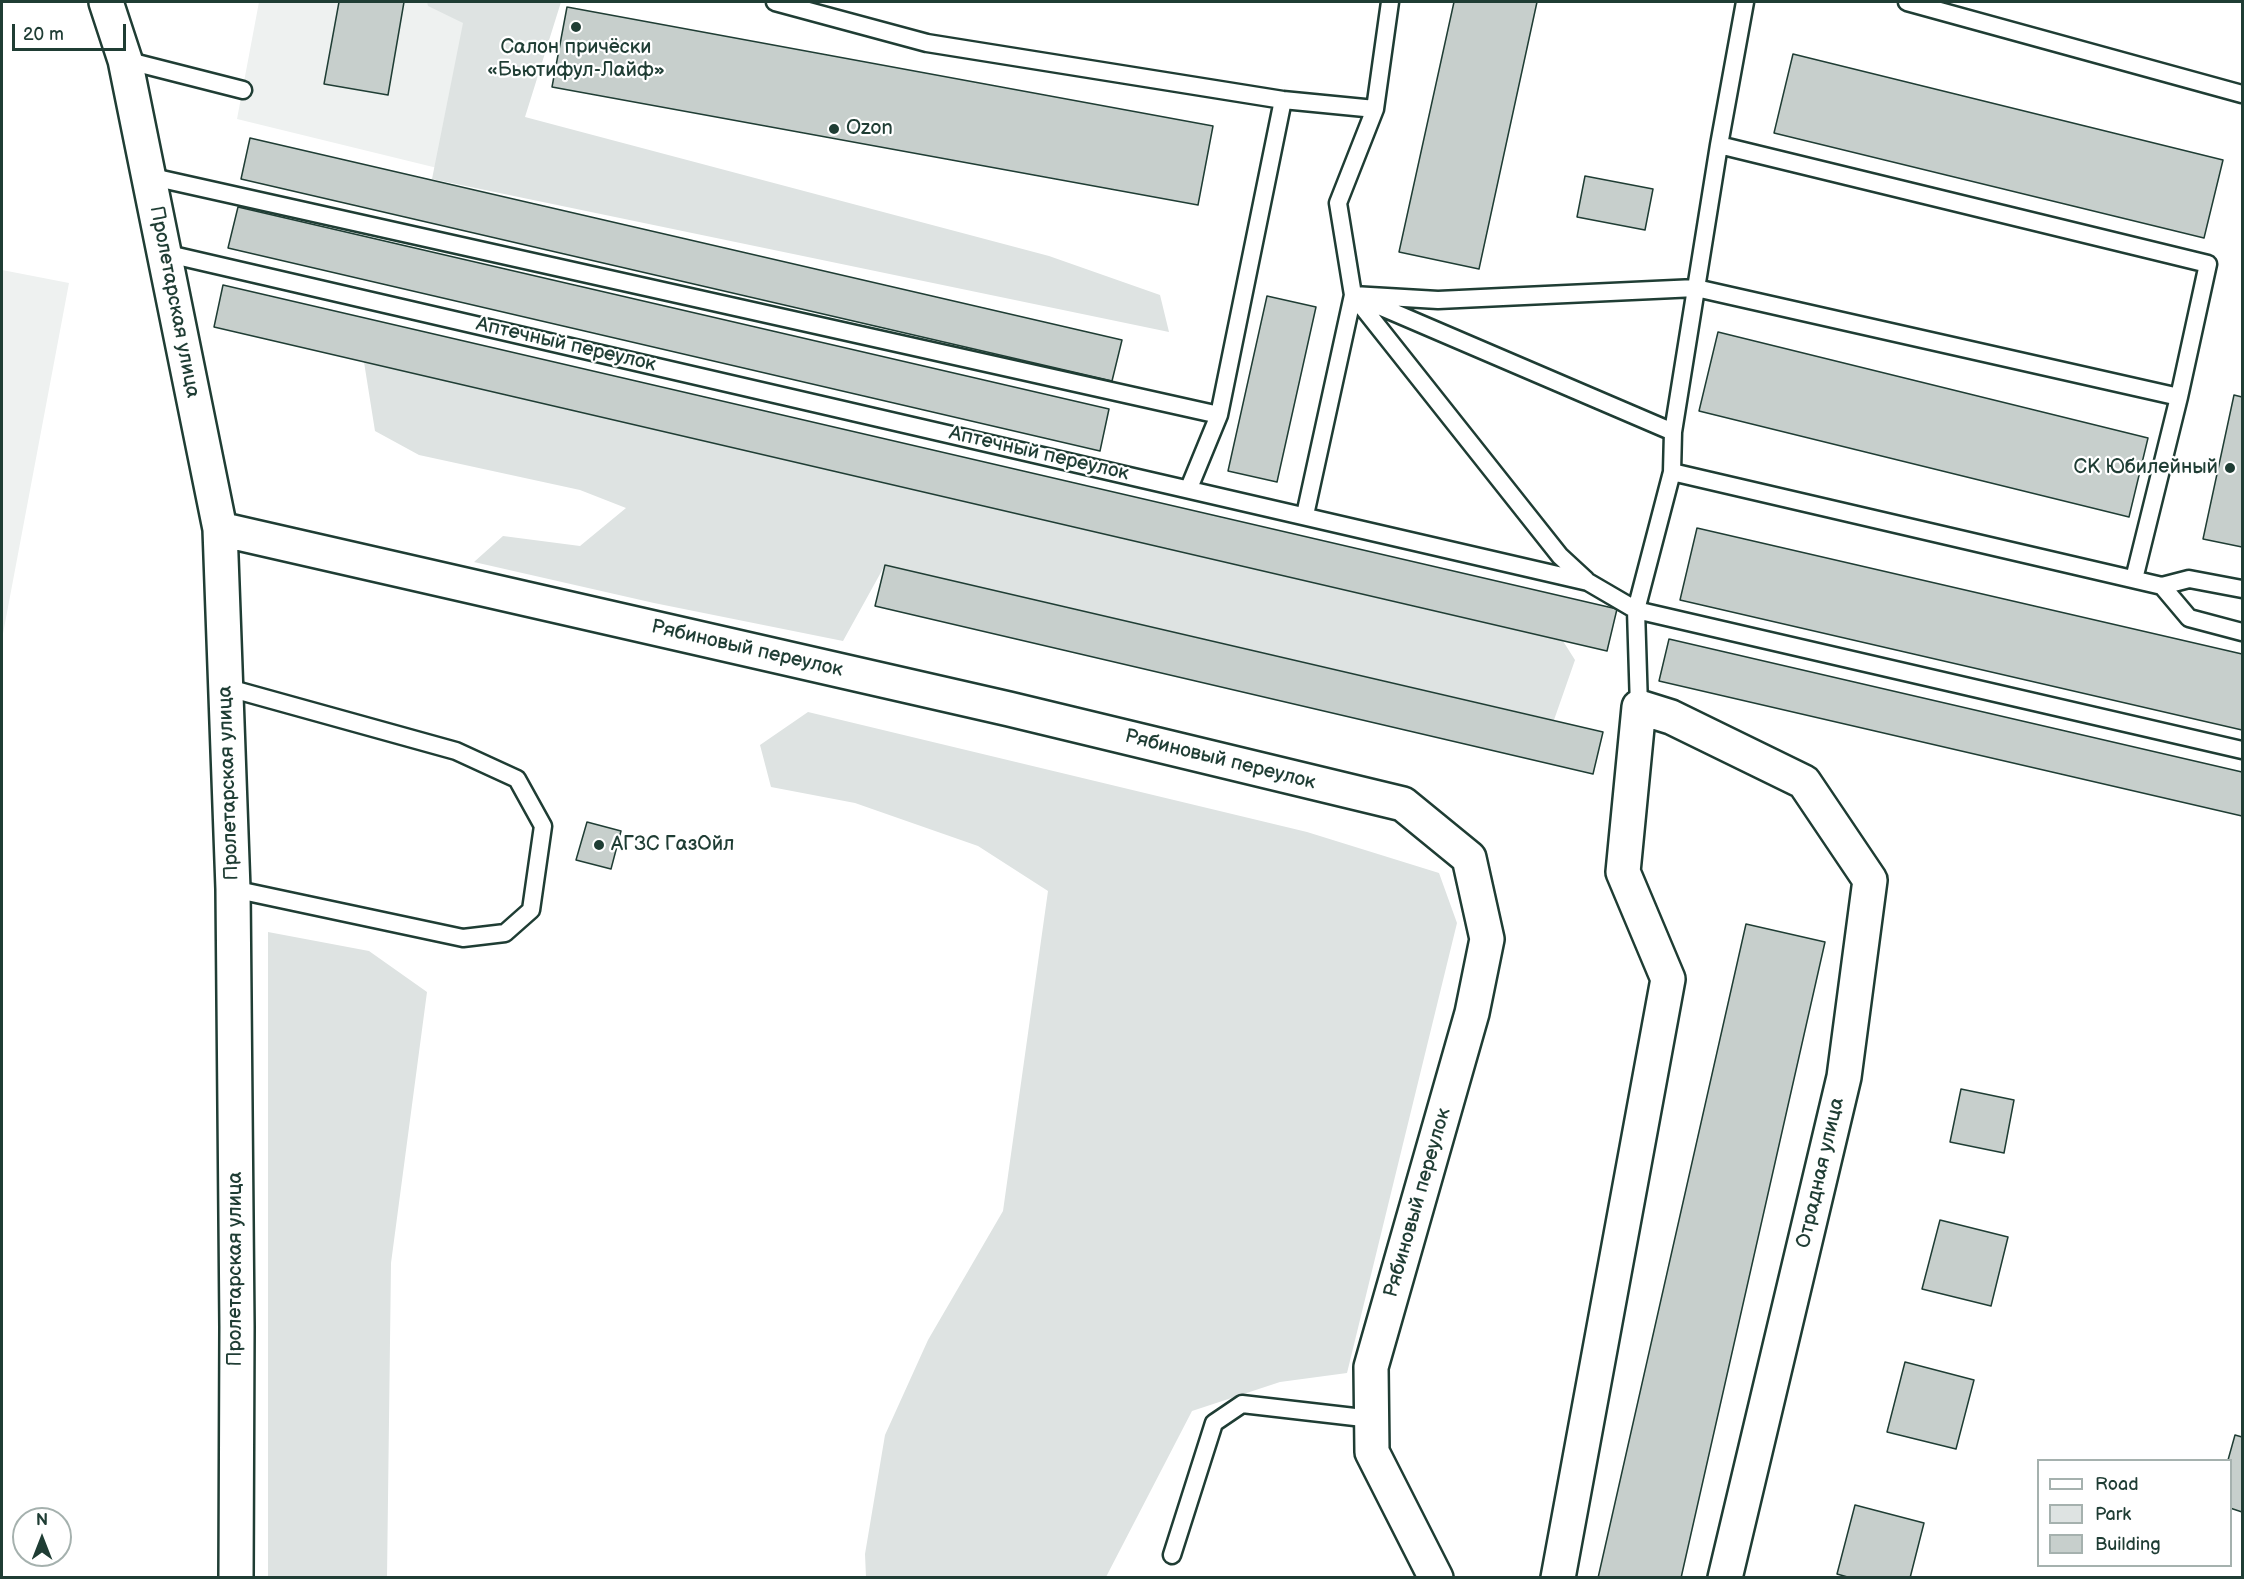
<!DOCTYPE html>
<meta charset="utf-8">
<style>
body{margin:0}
#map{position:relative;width:2244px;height:1579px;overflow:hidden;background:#fff;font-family:"Balsamiq Sans",sans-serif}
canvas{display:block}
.frame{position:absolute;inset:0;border:3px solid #1f3d34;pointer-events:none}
.legend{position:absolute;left:2037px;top:1459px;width:195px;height:108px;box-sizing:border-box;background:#fff;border:2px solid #a5b1ae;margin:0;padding:8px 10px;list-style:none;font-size:18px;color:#1f3d34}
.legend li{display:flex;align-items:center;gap:12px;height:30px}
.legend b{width:30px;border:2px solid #a5b1ae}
.north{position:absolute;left:12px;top:1507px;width:60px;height:60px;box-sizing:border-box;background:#fff;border:2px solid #a5b1ae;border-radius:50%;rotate:0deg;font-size:16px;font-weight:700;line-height:24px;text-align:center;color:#1f3d34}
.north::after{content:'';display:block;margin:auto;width:21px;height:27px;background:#1f3d34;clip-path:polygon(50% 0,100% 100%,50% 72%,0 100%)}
.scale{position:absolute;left:12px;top:24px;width:114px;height:27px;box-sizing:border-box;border:3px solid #1f3d34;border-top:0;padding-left:8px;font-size:18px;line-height:21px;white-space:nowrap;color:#1f3d34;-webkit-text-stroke:4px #fff;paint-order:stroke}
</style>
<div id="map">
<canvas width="2244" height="1579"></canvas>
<div class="frame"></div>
<ul class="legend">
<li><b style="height:8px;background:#fff"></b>Road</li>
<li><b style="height:16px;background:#dee3e2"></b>Park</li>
<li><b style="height:16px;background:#c7cfcc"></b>Building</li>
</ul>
<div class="north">N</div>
<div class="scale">20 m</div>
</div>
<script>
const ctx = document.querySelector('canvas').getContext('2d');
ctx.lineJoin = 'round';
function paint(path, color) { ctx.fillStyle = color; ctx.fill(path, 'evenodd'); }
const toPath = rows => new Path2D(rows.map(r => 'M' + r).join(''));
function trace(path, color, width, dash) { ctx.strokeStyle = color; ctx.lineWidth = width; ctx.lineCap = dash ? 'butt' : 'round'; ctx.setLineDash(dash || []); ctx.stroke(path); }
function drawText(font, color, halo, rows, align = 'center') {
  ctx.font = font + ' "Balsamiq Sans",sans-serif'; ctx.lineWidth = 4.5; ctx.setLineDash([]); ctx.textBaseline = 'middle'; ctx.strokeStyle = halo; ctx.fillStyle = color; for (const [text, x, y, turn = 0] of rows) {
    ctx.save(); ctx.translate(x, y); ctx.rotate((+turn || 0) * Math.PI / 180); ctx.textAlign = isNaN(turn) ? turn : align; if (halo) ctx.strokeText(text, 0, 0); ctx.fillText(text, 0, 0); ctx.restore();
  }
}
paint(toPath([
 [259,2,512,2,474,177,237,119],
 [2,270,69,283,2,639]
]), '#eef1f0');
paint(toPath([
 [427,2,561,2,525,117,1049,256,1160,295,1169,332,432,179,463,23,428,6],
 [364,362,1563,641,1575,660,1554,720,885,565,843,641,654,603,474,562,503,536,580,546,626,508,580,490,419,455,375,431],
 [808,712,1307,832,1439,873,1457,923,1347,1373,1280,1382,1192,1411,1106,1577,866,1577,865,1554,885,1435,928,1340,1003,1211,1048,891,978,846,855,803,771,787,760,745],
 [268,932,369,951,427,992,391,1263,387,1577,268,1577]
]), '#dee3e2');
const building = toPath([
 [339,2,404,2,388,95,324,84,339,2],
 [1454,2,1537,2,1479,269,1399,252,1454,2],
 [567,7,1213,126,1198,205,552,87,567,7],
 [1793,54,2223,160,2204,238,1774,133,1793,54],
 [250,138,1122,340,1112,381,241,179,250,138],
 [1585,176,1653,189,1645,230,1577,217,1585,176],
 [238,207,1109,409,1100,451,228,248,238,207],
 [223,285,1617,609,1607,651,214,327,223,285],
 [1267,296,1316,307,1277,482,1228,471,1267,296],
 [1718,332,2148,438,2129,517,1699,411,1718,332],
 [2234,395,2242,397,2242,547,2203,539,2234,395],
 [1697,528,2242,654,2242,730,1680,600,1697,528],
 [885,565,1603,732,1593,774,875,606,885,565],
 [1669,639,2242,772,2242,816,1659,681,1669,639],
 [587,822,621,831,611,869,576,860,587,822],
 [1746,924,1825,942,1681,1578,1598,1578,1746,924],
 [1961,1089,2014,1100,2004,1153,1950,1142,1961,1089],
 [1940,1220,2008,1237,1991,1306,1922,1289,1940,1220],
 [1905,1362,1974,1380,1956,1449,1887,1432,1905,1362],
 [2235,1435,2242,1437,2242,1512,2230,1508,2230,1460,2228,1460,2235,1435],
 [1855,1505,1924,1523,1910,1578,1851,1578,1837,1574,1855,1505]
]);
paint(building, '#c7cfcc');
trace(building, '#1f3d34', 1.5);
const lane = toPath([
 [775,2,927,43,1283,100,1375,109],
 [1390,2,1375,109,1338,203,1353,295,1560,556,1586,580],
 [1745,2,1719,145,1673,432,1672,472,1636,610,2242,750],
 [1907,2,2242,94],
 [125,60,243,90],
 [148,176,1219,415],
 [164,253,1588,582,1636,610,1639,707],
 [1353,295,1438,300,1696,288,2179,397,2208,264,1719,145],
 [1365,300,1673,432],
 [1672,472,2162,586,2189,579,2242,589],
 [1189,488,1219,415,1283,100],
 [1305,515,1353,295],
 [2134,579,2179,397],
 [2162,586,2189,618,2242,632],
 [225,687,456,751,517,779,543,826,531,910,505,933,463,938,233,889],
 [1172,1555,1214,1423,1242,1404,1372,1419]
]);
const street = toPath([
 [106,2,125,60,220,529,233,889,237,1327,236,1578],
 [220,529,1009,709,1403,804,1469,858,1487,939,1472,1013,1371,1367,1372,1452,1436,1578],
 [1558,1578,1668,979,1623,872,1639,707,1671,717,1804,782,1870,880,1844,1077,1725,1578]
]);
trace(lane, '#1f3d34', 21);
trace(street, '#1f3d34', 38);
trace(lane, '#fff', 16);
trace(street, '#fff', 33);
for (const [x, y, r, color] of [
 [576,27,6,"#1f3d34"],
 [834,129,6,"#1f3d34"],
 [2230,468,6,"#1f3d34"],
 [599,845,6,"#1f3d34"]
]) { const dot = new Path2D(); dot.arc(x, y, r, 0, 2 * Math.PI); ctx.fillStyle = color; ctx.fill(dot); trace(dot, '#fff', 2); }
drawText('20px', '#1f3d34', '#fff', [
 ["Салон причёски",576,48,"center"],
 ["«Бьютифул-Лайф»",576,71,"center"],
 ["Ozon",846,129],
 ["СК Юбилейный",2218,468,"right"],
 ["АГЗС ГазОйл",611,845]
], 'left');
drawText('20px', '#1f3d34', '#fff', [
 ["Пролетарская улица",174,302,79],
 ["Аптечный переулок",566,345,13],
 ["Аптечный переулок",1039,454,13],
 ["Рябиновый переулок",747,649,13],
 ["Рябиновый переулок",1220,760,14],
 ["Пролетарская улица",229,783,-92],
 ["Отрадная улица",1821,1173,-77],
 ["Рябиновый переулок",1418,1203,-74],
 ["Пролетарская улица",236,1269,-90]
]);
</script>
